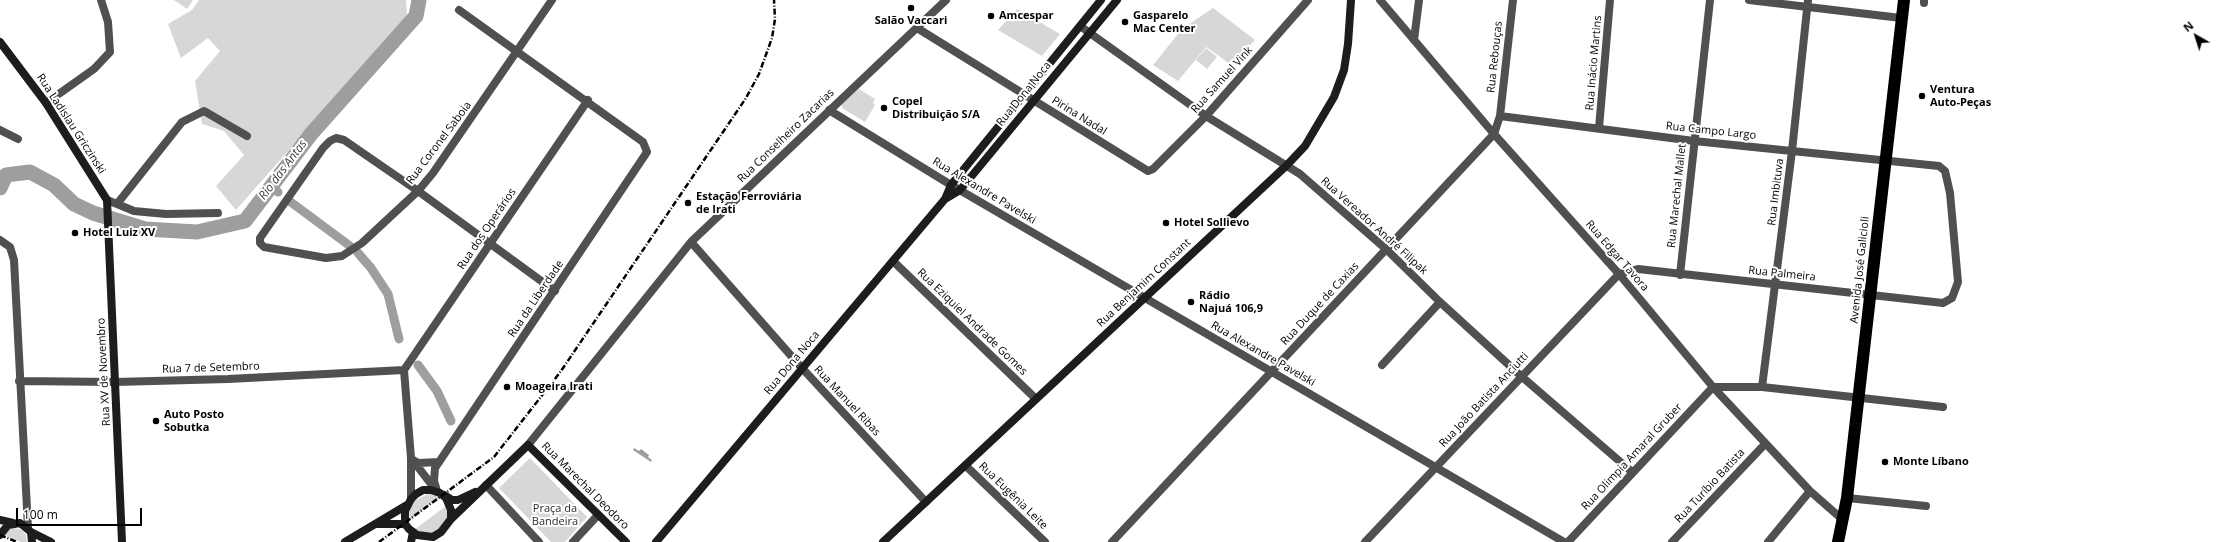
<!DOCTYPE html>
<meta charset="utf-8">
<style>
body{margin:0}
#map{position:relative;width:2232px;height:542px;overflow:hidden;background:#fff;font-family:"Open Sans",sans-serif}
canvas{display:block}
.north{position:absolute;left:2176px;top:16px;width:40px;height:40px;-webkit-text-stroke:3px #fff;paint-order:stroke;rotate:321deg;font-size:11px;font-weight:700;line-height:16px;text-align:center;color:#000}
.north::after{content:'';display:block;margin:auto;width:14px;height:18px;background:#000;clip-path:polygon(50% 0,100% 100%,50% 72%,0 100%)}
.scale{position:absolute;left:16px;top:508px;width:126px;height:18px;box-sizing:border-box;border:2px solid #000;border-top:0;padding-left:5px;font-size:12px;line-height:14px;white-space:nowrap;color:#000;-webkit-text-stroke:3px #fff;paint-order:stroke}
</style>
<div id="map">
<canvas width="2232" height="542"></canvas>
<div class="north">N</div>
<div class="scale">100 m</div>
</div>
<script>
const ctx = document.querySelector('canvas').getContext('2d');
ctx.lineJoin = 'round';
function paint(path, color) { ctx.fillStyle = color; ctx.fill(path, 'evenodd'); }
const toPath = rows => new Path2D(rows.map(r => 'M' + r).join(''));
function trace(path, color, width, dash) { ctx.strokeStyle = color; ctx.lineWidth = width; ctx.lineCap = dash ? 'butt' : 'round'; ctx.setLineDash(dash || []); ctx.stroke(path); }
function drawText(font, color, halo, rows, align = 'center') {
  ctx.font = font + ' "Open Sans",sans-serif'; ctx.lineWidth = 4; ctx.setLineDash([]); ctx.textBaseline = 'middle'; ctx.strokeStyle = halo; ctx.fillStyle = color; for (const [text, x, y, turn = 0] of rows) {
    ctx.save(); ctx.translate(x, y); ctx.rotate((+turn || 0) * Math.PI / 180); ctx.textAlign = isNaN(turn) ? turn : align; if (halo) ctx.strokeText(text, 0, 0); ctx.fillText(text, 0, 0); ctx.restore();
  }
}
paint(toPath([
 [174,0,193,0,187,9],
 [199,0,406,0,407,16,236,210,216,186,244,155,224,131,202,124,195,81,220,51,208,38,181,58,168,24,192,10],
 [1213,8,1255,40,1231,65,1197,40,1206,47,1178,81,1153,65,1182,29],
 [1017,9,1060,34,1042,56,998,30],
 [1206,48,1217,57,1207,69,1196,60],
 [859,89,875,99,873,103,875,105,865,122,842,108,842,104],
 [530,458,587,517,565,542,551,542,499,488],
 [428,494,440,497,410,520,409,511,414,501],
 [446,506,448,515,444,525,434,533,426,534,414,530],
 [11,527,22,530,26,535,27,542,21,542,3,535]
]), '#d7d7d7');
paint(toPath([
 [634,448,639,451,641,449,649,455,648,457,652,460,651,462,633,450]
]), '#9e9e9e');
trace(toPath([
 [270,187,278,192],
 [288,200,350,246],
 [358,253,371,268,388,294,399,339],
 [418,365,437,391,451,421]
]), '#9e9e9e', 9);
trace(toPath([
 [0,188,6,175,30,172,54,185,74,204,93,213,145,229,197,232,245,221,311,134,416,16,419,0]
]), '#9e9e9e', 15);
trace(toPath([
 [552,0,433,173,418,191,362,243,342,256,326,258,264,247,260,243,260,238,323,148,330,141,336,138,344,140,418,191,555,291],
 [1380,0,1494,134,1619,274,1713,387,1810,491,1843,520],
 [1749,0,1901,18],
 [1924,3,1924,0],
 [1080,26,1206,116,1300,174,1387,250,1440,302,1521,376,1632,472],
 [917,28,1148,171,1153,169,1206,116,1308,0],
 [1414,40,1419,0],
 [46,103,94,69,110,52,108,22,101,0],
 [829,110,951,185,1564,542],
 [1500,116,1513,0],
 [1599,128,1610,0],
 [0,130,18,139],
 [107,200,117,204,182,122,204,111,247,136],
 [117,204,134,211,166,214,218,213],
 [0,240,10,247,14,260,28,528],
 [691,242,801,367,926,502],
 [893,261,1036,399],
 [1680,275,1710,0],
 [1382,365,1440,302],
 [404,370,588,100],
 [404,370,411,458,411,499],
 [19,381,115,382,228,379,404,370],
 [1762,387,1792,151,1808,0],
 [528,445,691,242,946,0],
 [411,458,435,489],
 [413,460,418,463,439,462],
 [966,466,1045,542],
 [486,485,539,542],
 [437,491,434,481,435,468,647,152,643,142,459,10],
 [1847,498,1926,506],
 [573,542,598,515],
 [1112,542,1494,134,1500,116,1694,141,1939,166,1945,171,1950,193,1958,282,1952,298,1943,303,1638,269,1619,274,1365,542],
 [1568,542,1713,387,1762,387,1943,407],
 [1672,542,1765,444],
 [1768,542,1810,491]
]), '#505050', 8);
trace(toPath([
 [0,42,46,103,107,200,122,542],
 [945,199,960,190,975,172,1117,0],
 [444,495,452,500,458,500,475,492],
 [451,519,451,510,446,498,440,493,431,490,423,490,416,494,411,499,405,511,405,524,409,529,417,535,433,537,441,532,451,519,528,445,626,542],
 [0,520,13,523],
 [378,524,405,524],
 [31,532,51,542],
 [0,535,8,525,20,523,31,532,32,542],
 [345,542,407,505],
 [411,542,413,532],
 [656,542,945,199,951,185,1101,0],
 [883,542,1287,165,1305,146,1334,97,1344,70,1348,44,1351,0]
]), '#1d1d1d', 8);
trace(toPath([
 [1838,542,1847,498,1904,0]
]), '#000', 12);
trace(toPath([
 [0,535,17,542],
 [379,542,494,457,561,371,746,98,759,74,772,38,775,19,774,0]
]), '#000', 2.5, [6, 2, 1, 2]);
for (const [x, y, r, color] of [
 [911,8,4,"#000"],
 [991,16,4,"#000"],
 [1125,22,4,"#000"],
 [1922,96,4,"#000"],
 [884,108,4,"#000"],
 [688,203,4,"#000"],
 [1166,223,4,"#000"],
 [75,233,4,"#000"],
 [1191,302,4,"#000"],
 [507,387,4,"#000"],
 [156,421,4,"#000"],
 [1885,462,4,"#000"]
]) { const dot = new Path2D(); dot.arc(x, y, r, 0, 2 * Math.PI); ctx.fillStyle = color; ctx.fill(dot); trace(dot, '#fff', 1.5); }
drawText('bold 11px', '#000', '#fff', [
 ["Amcespar",999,16],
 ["Gasparelo",1133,16],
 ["Mac Center",1133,29],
 ["Salão Vaccari",911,21,"center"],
 ["Ventura",1930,90],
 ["Auto-Peças",1930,103],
 ["Copel",892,102],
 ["Distribuição S/A",892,115],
 ["Estação Ferroviária",696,197],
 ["de Irati",696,210],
 ["Hotel Sollievo",1174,223],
 ["Hotel Luiz XV",83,233],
 ["Rádio",1199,296],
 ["Najuá 106,9",1199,309],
 ["Moageira Irati",515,387],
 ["Auto Posto",164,415],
 ["Sobutka",164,428],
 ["Monte Líbano",1893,462]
], 'left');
drawText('11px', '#000', '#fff', [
 ["Rua Rebouças",1495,57,-84],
 ["Rua Inácio Martins",1594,63,-85],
 ["Rua Samuel Vink",1222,80,-48],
 ["Rua Dona Noca",1024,94,-51],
 ["Pirina Nadal",1079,116,32],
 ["Rua Ladislau Griczinski",71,124,57],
 ["Rua Campo Largo",1711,131,6],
 ["Rua Conselheiro Zacarias",786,136,-44],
 ["Rua Coronel Saboia",439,143,-53],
 ["Rua Alexandre Pavelski",984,191,31],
 ["Rua Imbituva",1776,192,-83],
 ["Rua Marechal Mallet",1677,196,-84],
 ["Rua Vereador André Filipak",1374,226,42],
 ["Rua dos Operários",487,229,-56],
 ["Rua Edgar Tavora",1617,256,49],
 ["Avenida José Galicioli",1860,270,-84],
 ["Rua Palmeira",1782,274,6],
 ["Rua Benjamim Constant",1144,283,-43],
 ["Rua da Liberdade",536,299,-56],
 ["Rua Duque de Caxias",1320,304,-47],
 ["Rua Eziquiel Andrade Gomes",972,322,44],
 ["Rua Alexandre Pavelski",1263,354,30],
 ["Rua Dona Noca",792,363,-50],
 ["Rua 7 de Setembro",211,368,-2],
 ["Rua XV de Novembro",104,372,-93],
 ["Rua João Batista Anciutti",1484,400,-47],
 ["Rua Manuel Ribas",847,401,47],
 ["Rua Olimpia Amaral Gruber",1632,457,-47],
 ["Rua Marechal Deodoro",585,486,45],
 ["Rua Turíbio Batista",1710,486,-47],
 ["Rua Eugênia Leite",1013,496,44]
]);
drawText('11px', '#2e2e2e', '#fff', [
 ["Praça da",555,509],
 ["Bandeira",555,522]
]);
drawText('italic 12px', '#3f3f3f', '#fff', [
 ["Rio das Antas",283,170,-53]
]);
</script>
